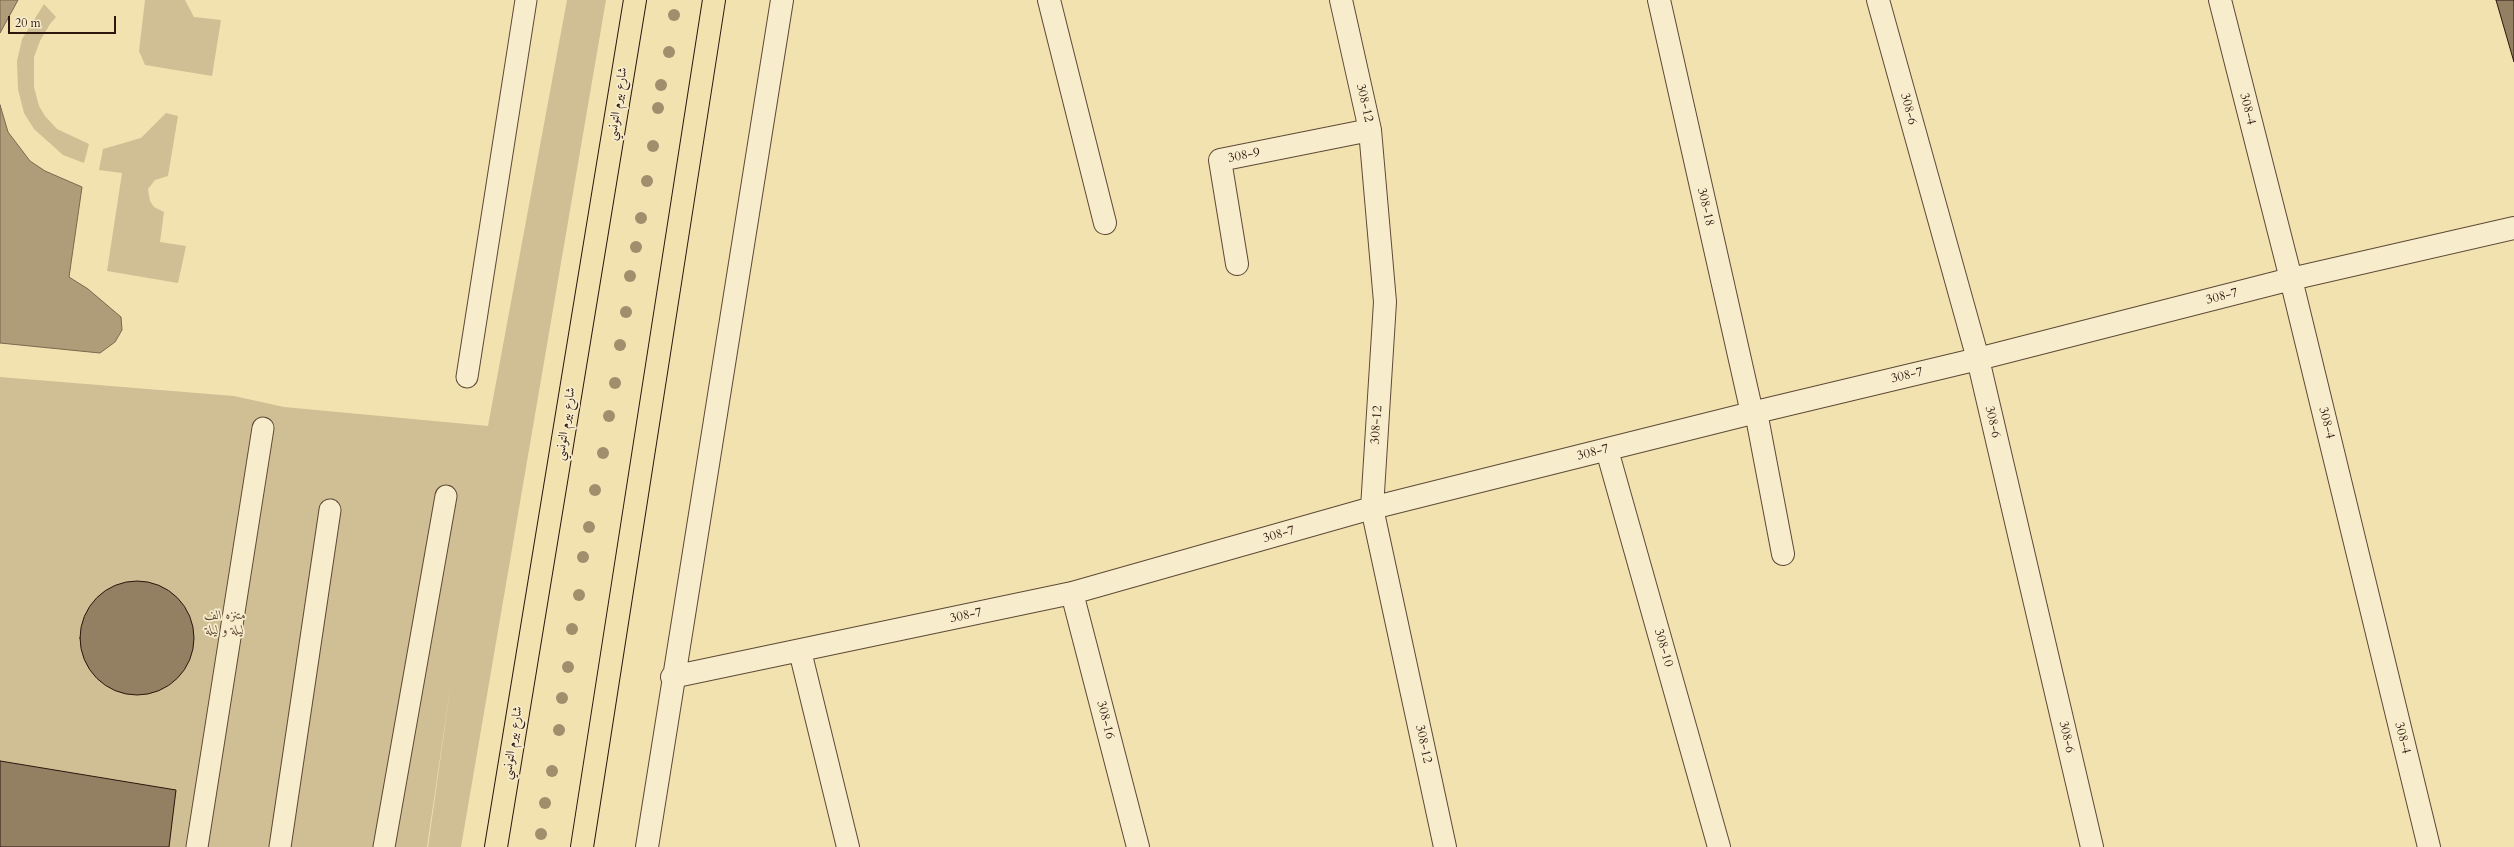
<!DOCTYPE html>
<meta charset="utf-8">
<style>
body{margin:0}
#map{position:relative;width:2514px;height:847px;overflow:hidden;background:#f2e2b0;font-family:Cardo,serif}
canvas{display:block}
.scale{position:absolute;left:8px;top:16px;width:108px;height:18px;box-sizing:border-box;border:2px solid #2c160e;border-top:0;padding-left:5px;font-size:12px;line-height:14px;white-space:nowrap;color:#2c160e;-webkit-text-stroke:3px #f7eccc;paint-order:stroke}
</style>
<div id="map">
<canvas width="2514" height="847"></canvas>
<div class="scale">20 m</div>
</div>
<script>
const ctx = document.querySelector('canvas').getContext('2d');
ctx.lineJoin = 'round';
function paint(path, color) { ctx.fillStyle = color; ctx.fill(path, 'evenodd'); }
const toPath = rows => new Path2D(rows.map(r => 'M' + r).join(''));
function trace(path, color, width, dash) { ctx.strokeStyle = color; ctx.lineWidth = width; ctx.lineCap = dash ? 'butt' : 'round'; ctx.setLineDash(dash || []); ctx.stroke(path); }
function drawText(font, color, halo, rows, align = 'center') {
  ctx.font = font + ' Cardo,Amiri,serif'; ctx.lineWidth = 3.5; ctx.setLineDash([]); ctx.textBaseline = 'middle'; ctx.strokeStyle = halo; ctx.fillStyle = color; for (const [text, x, y, turn = 0] of rows) {
    ctx.save(); ctx.translate(x, y); ctx.rotate((+turn || 0) * Math.PI / 180); ctx.textAlign = isNaN(turn) ? turn : align; if (halo) ctx.strokeText(text, 0, 0); ctx.fillText(text, 0, 0); ctx.restore();
  }
}
paint(toPath([
 [145,0,185,0,194,17,221,20,212,76,145,65,139,51],
 [567,0,606,0,461,847,428,847,452,676,427,847,0,847,0,377,234,396,284,407,488,426],
 [44,4,56,17,50,24,40,41,34,57,34,87,39,106,45,116,57,129,89,144,84,163,63,155,34,129,24,113,18,89,17,61,22,39],
 [166,113,178,116,168,176,155,180,148,189,150,201,154,207,164,212,160,242,186,246,178,283,107,271,122,173,99,170,103,149,141,138]
]), '#d0bf94');
const water = toPath([
 [0,0,18,0,0,33,0,0],
 [0,105,8,132,30,161,45,171,82,187,69,277,88,289,121,317,122,330,115,342,100,353,0,343,0,105]
]);
paint(water, '#af9d79');
trace(water, '#7b674e', 1);
const building = toPath([
 [2496,0,2514,0,2514,62,2496,0],
 '80 638a57 57 0 1 1 114 0a57 57 0 1 1-114 0Z',
 [0,761,176,790,169,847,0,847,0,761]
]);
paint(building, '#938062');
trace(building, '#2c160e', 1);
const service = toPath([
 [467,377,526,0],
 [197,847,263,428],
 [280,847,330,510],
 [384,847,446,496]
]);
const minor = toPath([
 [1049,0,1105,223],
 [1341,0,1370,130,1385,302,1372,508,1445,847],
 [1659,0,1752,413],
 [1878,0,1978,359,2092,847],
 [2220,0,2291,279,2429,847],
 [1237,264,1220,160,1370,130],
 [1756,412,1783,554],
 [1607,450,1719,847],
 [1072,593,1138,847],
 [800,651,848,847],
 [672,677,1072,593,1372,508,1756,412,1978,359,2291,279,2514,228],
 [647,847,782,0]
]);
const primary = toPath([
 [496,847,635,0],
 [582,847,714,0]
]);
trace(service, '#5e4936', 23);
trace(minor, '#5e4936', 24);
trace(primary, '#2c160e', 24);
trace(service, '#f7eccc', 21);
trace(minor, '#f7eccc', 22);
trace(primary, '#f2e2b0', 22);
ctx.fillStyle = '#a08e6d';
for (const [x, y] of [
 [674,15],
 [669,52],
 [661,85],
 [658,108],
 [653,146],
 [647,181],
 [641,218],
 [636,247],
 [630,276],
 [626,312],
 [620,345],
 [615,383],
 [609,416],
 [603,453],
 [595,490],
 [589,527],
 [583,557],
 [579,595],
 [572,629],
 [568,667],
 [562,698],
 [559,730],
 [552,771],
 [545,803],
 [541,834]
]) { ctx.beginPath(); ctx.arc(x, y, 6, 0, 2 * Math.PI); ctx.fill(); }
drawText('13px', '#2c160e', '#f7eccc', [
 ["308-12",1364,103,77],
 ["شارع بيرم التونسي",618,104,-81],
 ["308-6",1908,109,75],
 ["308-4",2247,109,76],
 ["308-9",1244,156,-11],
 ["308-18",1705,207,77],
 ["308-7",2222,297,-14],
 ["308-7",1907,376,-13],
 ["308-6",1992,422,77],
 ["308-4",2326,423,76],
 ["شارع بيرم التونسي",566,424,-81],
 ["308-12",1377,425,-86],
 ["308-7",1593,453,-14],
 ["308-7",1279,535,-16],
 ["308-7",966,616,-12],
 ["308-10",1663,648,74],
 ["308-16",1105,720,76],
 ["308-6",2066,737,77],
 ["308-4",2402,738,76],
 ["شارع بيرم التونسي",513,743,-81],
 ["308-12",1423,744,78]
]);
drawText('italic 13px', '#5d4936', '#f7eccc', [
 ["متنزه الف",225,616],
 ["ليلة و ليلة",225,631]
]);
</script>
